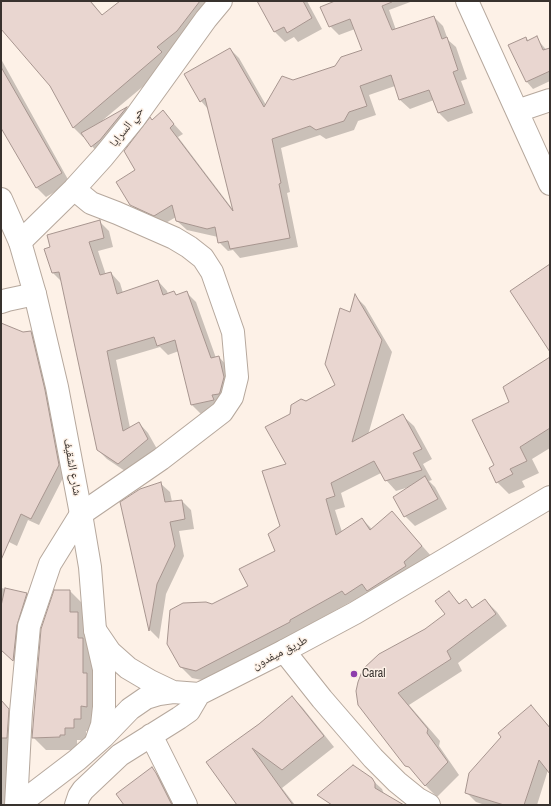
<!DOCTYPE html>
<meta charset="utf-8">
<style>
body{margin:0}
#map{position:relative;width:551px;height:806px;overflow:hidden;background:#fdf1e7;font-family:"Archivo Narrow",sans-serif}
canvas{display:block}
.frame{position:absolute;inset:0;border:2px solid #38322e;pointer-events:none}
</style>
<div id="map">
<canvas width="551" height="806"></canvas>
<div class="frame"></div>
</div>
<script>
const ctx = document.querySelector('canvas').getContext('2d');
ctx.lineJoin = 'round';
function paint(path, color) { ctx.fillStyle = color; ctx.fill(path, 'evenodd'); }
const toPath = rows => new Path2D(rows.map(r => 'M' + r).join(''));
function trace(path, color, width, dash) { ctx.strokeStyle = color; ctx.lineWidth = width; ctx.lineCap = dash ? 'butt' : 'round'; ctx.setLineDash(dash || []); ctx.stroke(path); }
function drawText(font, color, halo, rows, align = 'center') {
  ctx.font = font + ' "Archivo Narrow","Noto Naskh Arabic",sans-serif'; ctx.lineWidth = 3; ctx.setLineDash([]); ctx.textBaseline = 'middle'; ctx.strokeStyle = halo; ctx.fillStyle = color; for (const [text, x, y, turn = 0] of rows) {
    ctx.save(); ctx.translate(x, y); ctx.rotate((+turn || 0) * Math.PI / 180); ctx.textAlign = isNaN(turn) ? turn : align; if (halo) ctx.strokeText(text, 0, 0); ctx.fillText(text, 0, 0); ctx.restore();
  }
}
paint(toPath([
 [1,1,91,1,103,16,121,1,204,1,210,7,171,63,103,120,104,121,127,108,130,111,95,150,85,136,83,137,74,128,51,85,1,28],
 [258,1,307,1,322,29,298,42,294,37,285,42,275,32],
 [337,1,413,1,389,10,396,30,434,17,443,26,448,40,456,47,467,79,461,81,473,113,448,122,439,113,434,100,410,109,400,100,395,86,369,95,376,115,358,121,354,130,326,139,320,135,281,148,290,192,287,193,298,247,240,258,233,250,228,251,219,242,218,237,187,230,177,221,176,217,164,224,140,214,131,204,137,170,152,121,163,112,183,134,178,137,234,211,208,109,201,101,230,49,239,58,266,105,293,81,336,66,363,51,355,29,339,35,330,26],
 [526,38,529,41,536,38,550,54,550,81,533,89,527,82],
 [1,59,70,183,46,197,36,187,1,126],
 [99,221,109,231,113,247,98,251,106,275,111,273,120,283,123,293,158,281,167,291,168,294,174,292,177,296,187,293,196,302,216,358,219,357,228,367,222,409,201,414,192,405,179,351,168,355,160,347,116,360,130,428,139,423,148,433,157,449,128,473,107,459,98,450,62,282,53,273,51,247],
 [355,296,365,306,392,352,368,435,403,416,414,426,432,459,423,464,432,480,429,481,435,487,447,509,415,526,405,516,409,487,396,491,386,480,381,473,341,493,345,507,335,510,342,532,362,519,372,529,392,512,432,557,207,681,192,678,181,667,212,605,249,586,276,552,281,527,288,464,291,414,306,402,336,385,350,313],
 [1,332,22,333,31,332,38,340,66,472,39,525,28,520,17,546,1,538],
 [550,359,550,448,532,459,539,473,522,481,525,487,509,494,497,482,495,466,510,402],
 [160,483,170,492,172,502,182,501,191,510,194,529,179,531,184,556,166,594,159,639,150,630,121,503],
 [1,588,27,593,34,601,20,667,1,649],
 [70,591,83,604,83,618,90,626,95,651,93,731,86,731,86,740,77,740,77,748,72,748,72,750,46,750,33,737],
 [448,592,460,604,465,601,474,609,485,600,497,612,507,626,458,663,462,671,409,705,440,741,439,746,459,775,437,797,425,785,359,704,425,630,446,614],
 [292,697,302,707,334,747,282,788,295,805,239,805,208,762,259,724],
 [1,700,20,722,10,805,1,805],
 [531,707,550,727,550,772,548,770,537,805,485,805,476,802,466,792,502,737],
 [151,768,161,778,176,805,125,805],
 [371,779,382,789,384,794,398,805,332,805]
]), '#0003');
const building = toPath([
 [1,1,90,1,102,15,120,1,200,1,177,31,157,47,162,52,73,128,50,86,1,29,1,1],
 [257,1,303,1,312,18,287,33,284,27,274,32,257,1],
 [335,1,392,1,392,2,382,6,392,30,434,16,442,39,447,37,458,70,453,72,465,104,438,113,429,90,399,100,391,75,360,86,367,106,349,112,344,121,316,130,310,126,272,139,281,183,279,184,290,238,230,249,228,241,218,243,215,227,207,229,176,221,172,205,154,216,130,205,116,182,135,170,124,151,150,117,152,120,163,110,174,124,170,128,233,211,205,98,200,102,184,74,230,48,264,107,282,76,293,80,335,66,341,57,362,50,350,19,329,27,320,7,335,1],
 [537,36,543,50,550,48,550,71,526,82,508,45,526,37,527,41,537,36],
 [1,67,62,173,36,188,1,128,1,67],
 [127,107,100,140,91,147,81,133,127,107],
 [100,220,104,238,89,242,100,275,111,272,117,294,158,280,163,295,174,291,176,295,187,291,211,358,219,356,224,377,220,392,219,394,212,395,214,400,191,405,175,340,157,346,154,337,107,351,123,431,139,422,148,439,118,464,97,450,59,272,52,273,44,249,50,247,47,235,100,220],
 [550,264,550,352,510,291,550,264],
 [355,294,382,340,352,442,403,414,422,449,413,453,422,470,385,481,374,461,331,483,335,496,326,499,336,535,362,518,370,530,392,511,422,546,404,562,406,566,367,591,362,584,345,595,342,591,290,620,290,622,196,671,180,667,167,644,170,610,183,603,206,602,212,604,248,586,239,569,275,551,268,534,280,526,262,471,286,464,265,427,290,414,291,405,301,399,306,401,335,385,325,364,340,308,350,312,355,294],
 [1,323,23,332,31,331,45,390,59,465,31,519,21,514,1,560,1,323],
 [550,357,550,428,520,447,527,461,510,469,513,474,496,483,489,468,494,465,472,420,509,402,503,387,550,357],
 [425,476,438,499,404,517,393,497,425,476],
 [161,482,165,502,182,500,185,519,170,522,175,546,157,584,149,631,120,502,140,489,161,482],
 [5,588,27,593,17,625,13,661,1,650,1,606,5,588],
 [54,590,70,590,70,612,78,612,78,638,83,638,83,673,87,673,87,707,81,706,81,719,74,719,74,728,65,728,65,735,60,735,60,737,32,738,41,629,54,590],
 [449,591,459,604,466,599,472,608,485,599,496,614,447,651,451,659,398,693,428,729,427,733,448,762,425,786,409,767,405,766,358,705,356,691,358,682,363,669,379,654,425,629,445,614,435,601,449,591],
 [292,696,324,736,282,770,252,748,293,805,237,805,206,762,259,724,292,696],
 [1,700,9,709,7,738,1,738,1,700],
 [531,705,550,728,550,774,539,760,524,805,504,805,465,793,469,773,501,737,498,733,531,705],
 [353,765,372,778,375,783,375,788,404,805,332,805,317,795,353,765],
 [152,767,156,773,172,805,124,805,116,794,152,767]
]);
paint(building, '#e9d6d0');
trace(building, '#a7958f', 1);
const street = toPath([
 [467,1,550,184],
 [517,111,550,100],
 [20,242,74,189,103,157,134,119,206,19,221,1],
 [1,302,7,300,35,294],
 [284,651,322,699,373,758,397,782,418,799,429,805],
 [16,805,21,712,29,626,50,564,81,514,161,459,222,412,232,397,237,377,233,332,212,272,203,258,189,247,174,238,117,213,91,203,74,189]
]);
const secondary = toPath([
 [1,199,20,242,35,294,57,387,81,514,90,567,95,630,104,669,104,707,102,725,96,742]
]);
const primary = toPath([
 [95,630,110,652,128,668,150,681,173,692],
 [151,735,186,805],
 [18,805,77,760,103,737,130,709,146,698,159,694,173,692,199,694,284,651,355,613,550,497],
 [76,805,79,796,83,790,120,755,179,718,189,711,199,694]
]);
trace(street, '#b6a89d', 24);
trace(secondary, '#b6a89d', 24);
trace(primary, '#b6a89d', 24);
trace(street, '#fff', 22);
trace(secondary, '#fff', 22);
trace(primary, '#fff', 22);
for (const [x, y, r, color] of [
 [354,674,4,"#8e3dac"]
]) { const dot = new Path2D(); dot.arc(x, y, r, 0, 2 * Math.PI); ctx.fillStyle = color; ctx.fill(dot); trace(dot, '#fdf1e7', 1.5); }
drawText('12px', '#38322e', '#fdf1e7', [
 ["حي السرايا",127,127,-52],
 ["شارع الشقيف",72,467,80],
 ["طريق ميفدون",280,653,-27]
]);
drawText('12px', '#38322e', '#fdf1e7', [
 ["Caral",362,674]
], 'left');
</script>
